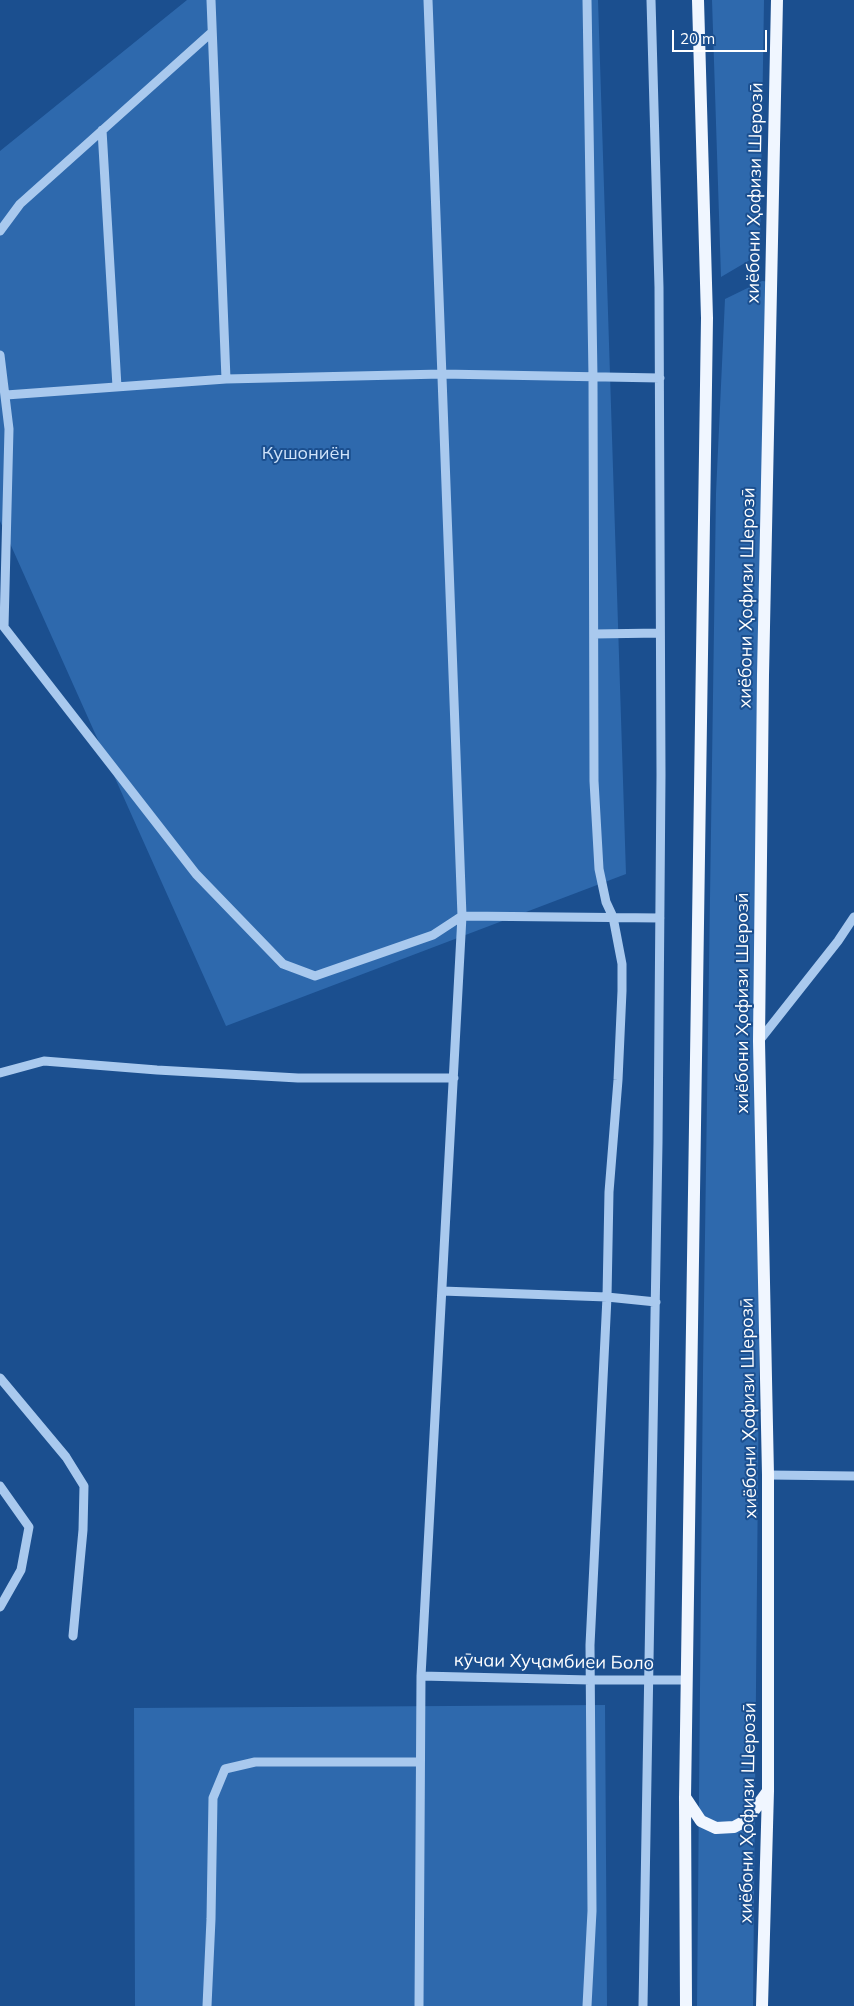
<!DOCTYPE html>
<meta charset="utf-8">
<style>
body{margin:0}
#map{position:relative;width:854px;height:2006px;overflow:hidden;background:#1b4f8f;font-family:Mulish,sans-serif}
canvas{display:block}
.scale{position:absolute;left:672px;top:30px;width:95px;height:22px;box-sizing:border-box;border:2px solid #fff;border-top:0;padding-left:6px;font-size:15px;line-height:18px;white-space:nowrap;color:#fff;-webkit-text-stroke:4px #1b4f8f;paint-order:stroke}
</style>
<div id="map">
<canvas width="854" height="2006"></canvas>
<div class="scale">20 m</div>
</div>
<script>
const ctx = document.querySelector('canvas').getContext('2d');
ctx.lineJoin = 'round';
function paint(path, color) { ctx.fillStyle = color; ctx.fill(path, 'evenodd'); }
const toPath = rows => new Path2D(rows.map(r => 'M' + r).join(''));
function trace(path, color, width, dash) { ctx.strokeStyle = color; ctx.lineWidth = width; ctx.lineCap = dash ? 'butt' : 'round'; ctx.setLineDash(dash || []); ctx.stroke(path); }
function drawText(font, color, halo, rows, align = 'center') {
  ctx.font = font + ' Mulish,sans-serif'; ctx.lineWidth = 4; ctx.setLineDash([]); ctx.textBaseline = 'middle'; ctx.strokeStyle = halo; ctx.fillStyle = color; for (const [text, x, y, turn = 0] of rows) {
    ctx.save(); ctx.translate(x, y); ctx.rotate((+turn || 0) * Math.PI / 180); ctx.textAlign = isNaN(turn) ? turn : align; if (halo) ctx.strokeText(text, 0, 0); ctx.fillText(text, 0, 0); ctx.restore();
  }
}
paint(toPath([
 [187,0,598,0,626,874,226,1026,0,521,0,151],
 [712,0,764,0,760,254,721,277],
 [762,281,773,282,762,1048,753,2006,697,2006,703,1370,716,493,725,299],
 [605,1705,607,2006,135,2006,134,1708]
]), '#2e69ad');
trace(toPath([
 [211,0,226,379,442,374,660,378],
 [587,0,593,377,594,781,599,869,606,902,613,917,622,964,622,991,618,1080,609,1192,607,1297,590,1645,592,1911,587,2006],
 [102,130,117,387],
 [0,231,20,204,212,32],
 [0,355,9,429,4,627],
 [6,395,226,379],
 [0,622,196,874,283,964,315,976,433,935,462,916,660,918],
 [594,634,660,633],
 [759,1041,838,941,854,917],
 [0,1073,44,1061,157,1070,298,1078,454,1078],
 [442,1291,607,1297,656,1302],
 [0,1378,66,1457,84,1486,83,1530,73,1636],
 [768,1475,854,1476],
 [0,1486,29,1527,21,1570,0,1607],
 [421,1676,590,1680,687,1680],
 [207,2006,211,1919,213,1798,225,1769,255,1762,420,1762],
 [419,2006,421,1676,462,916,428,0],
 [643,2006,658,1143,661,775,659,287,651,0]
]), '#a9c9ee', 9);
trace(toPath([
 [685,1797,701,1821,716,1828,734,1827,747,1820,768,1791],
 [686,2006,685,1797,707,318,698,0],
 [762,2006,768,1791,768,1475,759,1041,763,675,777,0]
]), '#f0f6ff', 12);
drawText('18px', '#fff', '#1b4f8f', [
 ["хиёбони Ҳофизи Шерозӣ",755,193,-89],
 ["хиёбони Ҳофизи Шерозӣ",747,598,-89],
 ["хиёбони Ҳофизи Шерозӣ",743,1003,-90],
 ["хиёбони Ҳофизи Шерозӣ",749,1408,-91],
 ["кӯчаи Хуҷамбиеи Боло",554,1662,1],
 ["хиёбони Ҳофизи Шерозӣ",748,1813,-89]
]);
drawText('18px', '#cfe3fa', '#1b4f8f', [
 ["Кушониён",306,454]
]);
</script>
